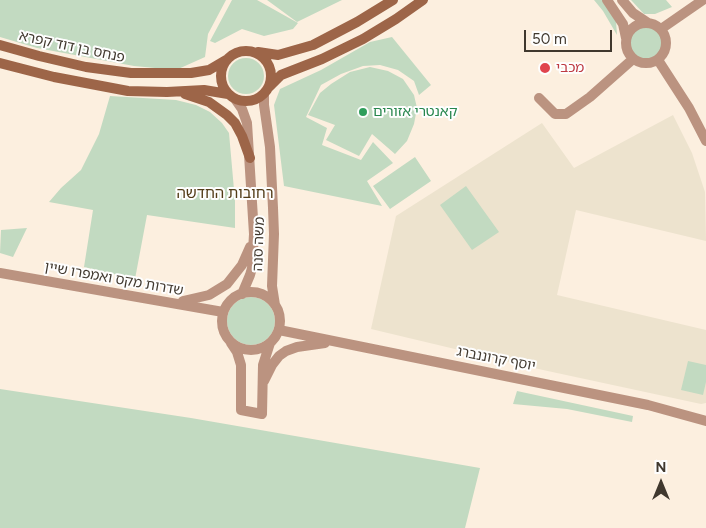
<!DOCTYPE html>
<meta charset="utf-8">
<style>
body{margin:0}
#map{position:relative;width:706px;height:528px;overflow:hidden;background:#fcefdf;font-family:Figtree,sans-serif}
canvas{display:block}
.north{position:absolute;left:636px;top:458px;width:50px;height:50px;-webkit-text-stroke:4px #fefefe;paint-order:stroke;rotate:0deg;font-size:14px;font-weight:700;line-height:20px;text-align:center;color:#40382e}
.north::after{content:'';display:block;margin:auto;width:18px;height:22px;background:#40382e;clip-path:polygon(50% 0,100% 100%,50% 72%,0 100%)}
.scale{position:absolute;left:524px;top:30px;width:88px;height:22px;box-sizing:border-box;border:2px solid #40382e;border-top:0;padding-left:6px;font-size:15px;line-height:18px;white-space:nowrap;color:#40382e;-webkit-text-stroke:4px #fefefe;paint-order:stroke}
</style>
<div id="map">
<canvas width="706" height="528"></canvas>
<div class="north">N</div>
<div class="scale">50 m</div>
</div>
<script>
const ctx = document.querySelector('canvas').getContext('2d');
ctx.lineJoin = 'round';
function paint(path, color) { ctx.fillStyle = color; ctx.fill(path, 'evenodd'); }
const toPath = rows => new Path2D(rows.map(r => 'M' + r).join(''));
function trace(path, color, width, dash) { ctx.strokeStyle = color; ctx.lineWidth = width; ctx.lineCap = dash ? 'butt' : 'round'; ctx.setLineDash(dash || []); ctx.stroke(path); }
function drawText(font, color, halo, rows, align = 'center') {
  ctx.font = font + ' Figtree,"Noto Sans Hebrew",sans-serif'; ctx.lineWidth = 4; ctx.setLineDash([]); ctx.textBaseline = 'middle'; ctx.strokeStyle = halo; ctx.fillStyle = color; for (const [text, x, y, turn = 0] of rows) {
    ctx.save(); ctx.translate(x, y); ctx.rotate((+turn || 0) * Math.PI / 180); ctx.textAlign = isNaN(turn) ? turn : align; if (halo) ctx.strokeText(text, 0, 0); ctx.fillText(text, 0, 0); ctx.restore();
  }
}
paint(toPath([
 [673,115,692,153,705,192,706,241,576,210,557,295,706,330,706,403,701,404,543,370,371,329,396,216,542,123,574,168]
]), '#ede3ce');
paint(toPath([
 [0,0,226,0,208,34,205,57,176,70,134,66,37,48,0,37],
 [232,0,257,0,298,23,293,29,264,36,242,29,215,43,210,41],
 [267,0,342,0,297,22],
 [594,0,604,0,616,21,617,35,603,11],
 [631,0,666,0,672,7,655,14,644,14],
 '629 43a17 17 0 1 1 34 0a17 17 0 1 1-34 0Z',
 [392,37,431,85,419,95,414,81,398,70,380,65,363,66,341,74,321,85,306,117,327,128,322,145,361,160,373,142,393,163,367,181,382,206,284,186,274,105,280,89,321,70,370,42],
 '228 76a18 18 0 1 1 36 0a18 18 0 1 1-36 0Z',
 [370,67,388,71,403,79,414,95,417,108,414,124,407,141,395,154,372,134,359,156,326,140,335,125,308,115,320,93,331,84,350,72],
 [110,96,176,100,196,105,210,112,222,123,229,133,235,201,235,228,147,215,135,279,84,267,93,210,49,202,61,188,81,170,99,134],
 [415,157,431,181,390,209,373,186],
 [466,186,499,232,472,250,440,205],
 [27,228,13,257,0,253,1,230],
 '227 321a24 24 0 1 1 48 0a24 24 0 1 1-48 0Z',
 [688,361,706,365,706,382,703,395,681,390],
 [0,389,191,418,480,468,465,528,0,528],
 [517,391,633,416,632,422,567,409,513,404]
]), '#c2dac1');
trace(toPath([
 [607,0,623,24,626,38],
 [622,0,633,13,648,23],
 '626 43a20 20 0 1 1 40 0a20 20 0 1 1-40 0Z',
 [661,29,703,0],
 [658,60,689,108,706,141],
 [264,94,264,105,270,147,273,208,274,234,272,286,275,305],
 [539,98,555,114,566,114,590,97,633,59],
 [235,99,242,109,247,123,254,234,252,268,250,275,242,294],
 [0,273,223,312],
 '222 321a29 29 0 1 1 58 0a29 29 0 1 1-58 0Z',
 [183,301,209,295,227,284,242,265,250,247],
 [279,330,648,405,706,421],
 [231,343,237,352,241,365,241,410,262,414,263,365,270,343],
 [264,381,272,365,279,356,286,351,297,347,325,343]
]), '#bb9380', 10);
trace(toPath([
 [0,45,39,56,86,67,131,73,191,73,209,70,226,60],
 '221 76a25 25 0 1 1 50 0a25 25 0 1 1-50 0Z',
 [258,52,278,55,313,45,357,22,393,0],
 [0,63,54,77,128,91,167,92,204,90,228,94],
 [269,87,281,75,322,59,363,39,396,19,423,0],
 [185,94,209,102,227,115,235,123,242,136,250,158]
]), '#9d6548', 10);
for (const [x, y, r, color] of [
 [545,68,6,"#e0444e"],
 [363,112,5,"#2e9e5b"]
]) { const dot = new Path2D(); dot.arc(x, y, r, 0, 2 * Math.PI); ctx.fillStyle = color; ctx.fill(dot); trace(dot, '#fefefe', 2); }
drawText('14px', '#40382e', '#fefefe', [
 ["פנחס בן דוד קפרא",72,47,12],
 ["משה סנה",259,244,-88],
 ["שדרות מקס ואמפרו שיין",114,279,10],
 ["יוסף קרוננברג",496,359,11]
]);
drawText('14px', '#be3a42', '#fefefe', [
 ["מכבי",556,68]
], 'left');
drawText('14px', '#27864d', '#fefefe', [
 ["קאנטרי אזורים",373,112]
], 'left');
drawText('15px', '#523c17', '#fefefe', [
 ["רחובות החדשה",225,194]
]);
</script>
